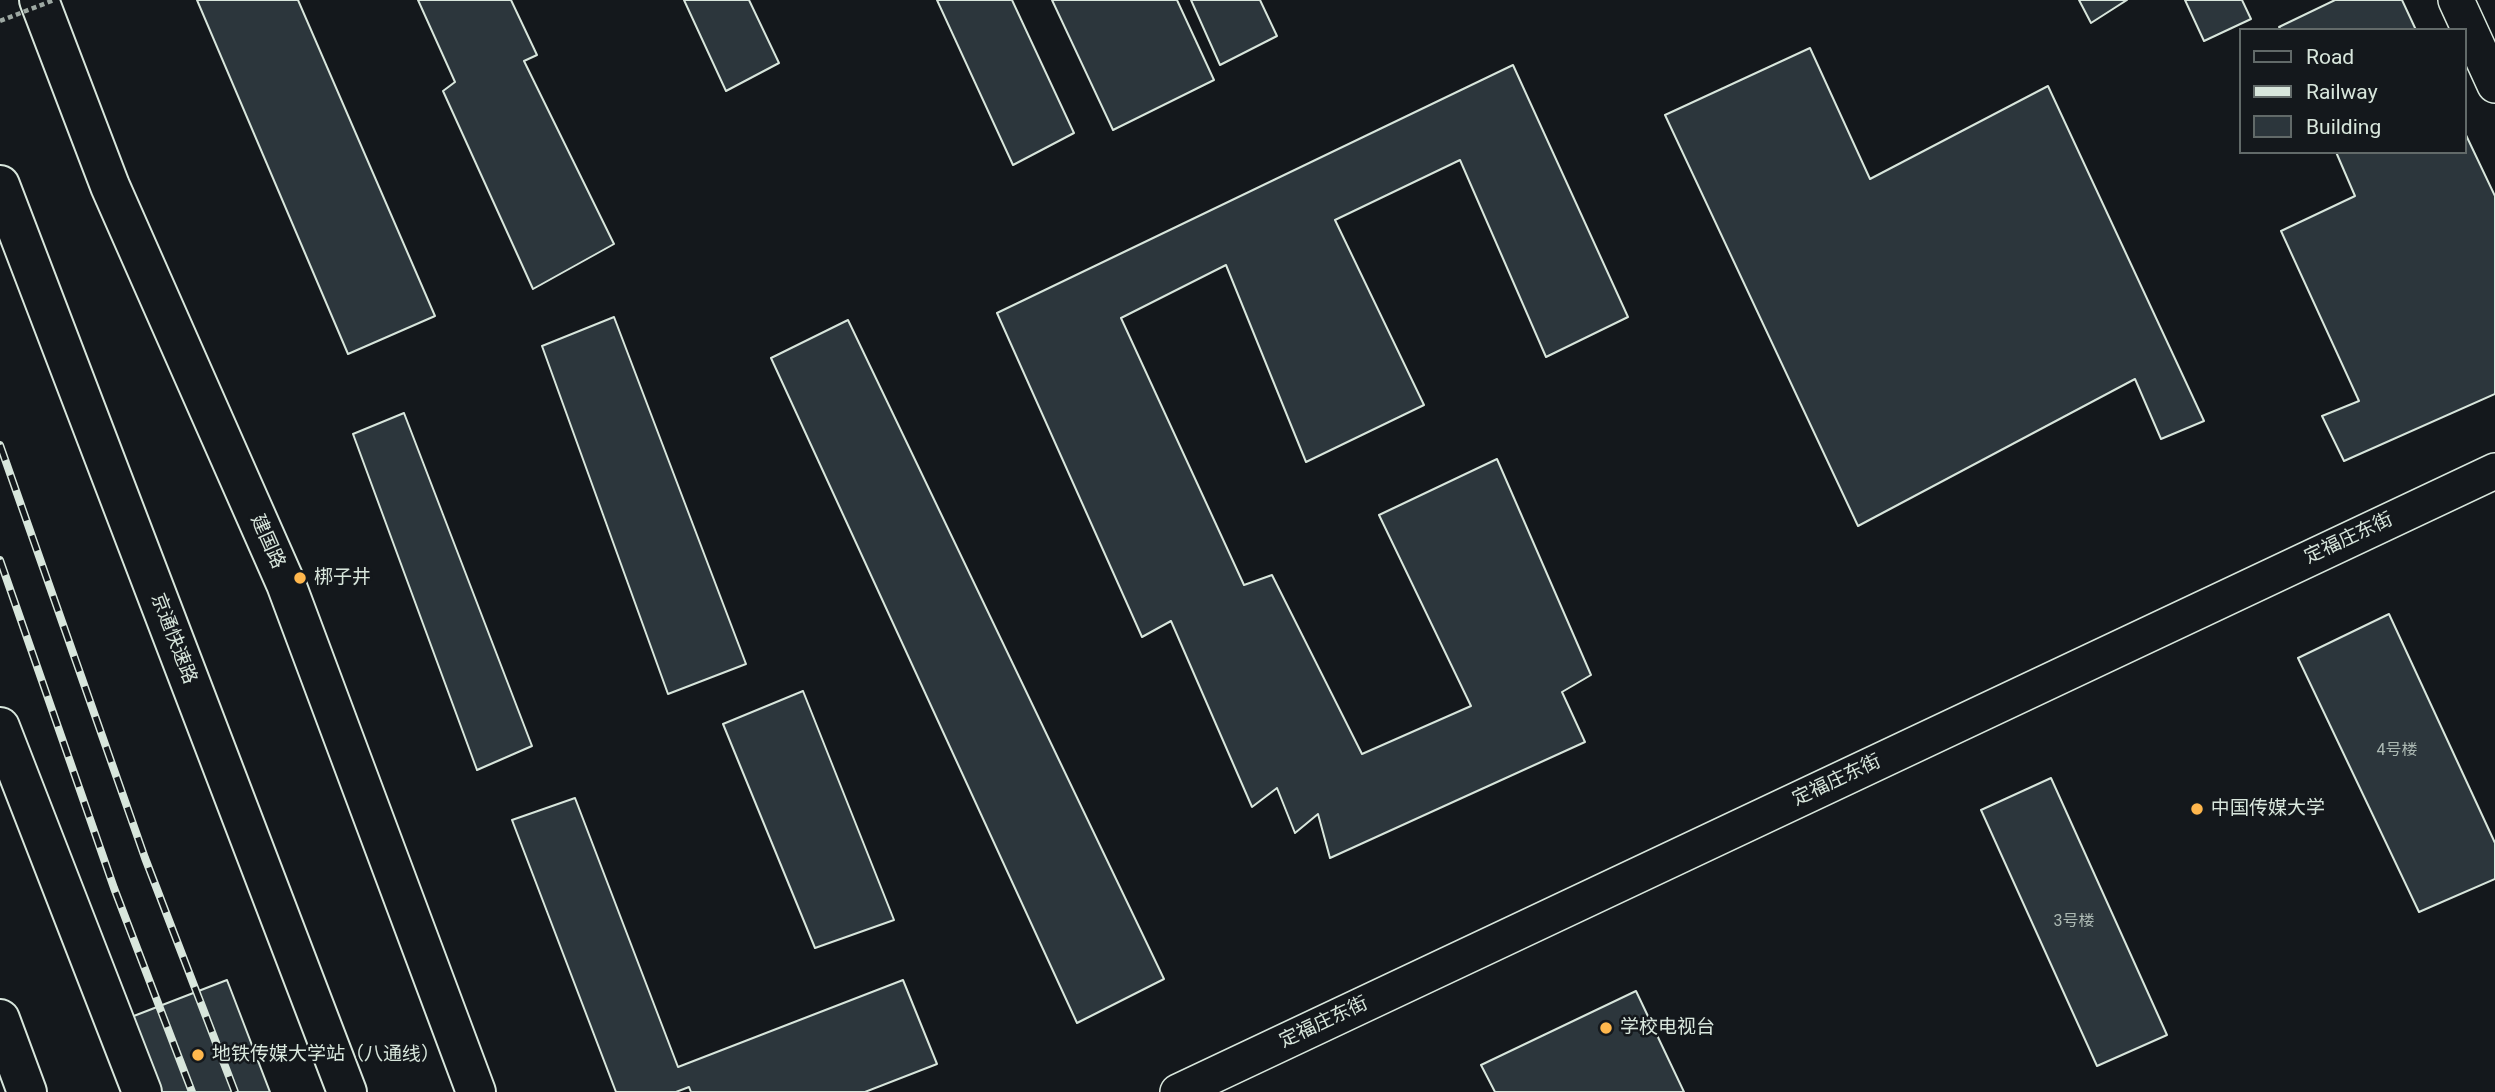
<!DOCTYPE html>
<meta charset="utf-8">
<style>
body{margin:0}
#map{position:relative;width:2495px;height:1092px;overflow:hidden;background:#14181c;font-family:Roboto,sans-serif}
canvas{display:block}
.legend{position:absolute;left:2239px;top:28px;width:228px;height:126px;box-sizing:border-box;background:#14181c;border:2px solid #626a69;margin:0;padding:9px 12px;list-style:none;font-size:21px;color:#d8e6dc}
.legend li{display:flex;align-items:center;gap:14px;height:35px}
.legend b{width:35px;border:2px solid #626a69}
</style>
<div id="map">
<canvas width="2495" height="1092"></canvas>
<ul class="legend">
<li><b style="height:9px;background:#14181c"></b>Road</li>
<li><b style="height:9px;background:#d8e6dc"></b>Railway</li>
<li><b style="height:19px;background:#2c363c"></b>Building</li>
</ul>
</div>
<script>
const ctx = document.querySelector('canvas').getContext('2d');
ctx.lineJoin = 'round';
function paint(path, color) { ctx.fillStyle = color; ctx.fill(path, 'evenodd'); }
const toPath = rows => new Path2D(rows.map(r => 'M' + r).join(''));
function trace(path, color, width, dash) { ctx.strokeStyle = color; ctx.lineWidth = width; ctx.lineCap = dash ? 'butt' : 'round'; ctx.setLineDash(dash || []); ctx.stroke(path); }
function drawText(font, color, halo, rows, align = 'center') {
  ctx.font = font + ' Roboto,"Noto Sans SC",sans-serif'; ctx.lineWidth = 5; ctx.setLineDash([]); ctx.textBaseline = 'middle'; ctx.strokeStyle = halo; ctx.fillStyle = color; for (const [text, x, y, turn = 0] of rows) {
    ctx.save(); ctx.translate(x, y); ctx.rotate((+turn || 0) * Math.PI / 180); ctx.textAlign = isNaN(turn) ? turn : align; if (halo) ctx.strokeText(text, 0, 0); ctx.fillText(text, 0, 0); ctx.restore();
  }
}
const building = toPath([
 [197,0,298,0,435,316,348,354,197,0],
 [418,0,511,0,537,55,524,61,614,244,533,289,443,91,455,82,418,0],
 [684,0,749,0,779,63,726,91,684,0],
 [937,0,1012,0,1074,133,1013,165,937,0],
 [1052,0,1177,0,1214,80,1113,130,1052,0],
 [1191,0,1260,0,1277,36,1220,65,1191,0],
 [2079,0,2127,0,2091,23,2079,0],
 [2185,0,2242,0,2251,19,2204,41,2185,0],
 [2335,0,2402,0,2416,30,2281,30,2279,27,2335,0],
 [1810,48,1870,179,2048,86,2204,421,2161,439,2135,379,1858,526,1665,115,1810,48],
 [1513,65,1628,317,1546,357,1460,160,1335,220,1424,405,1306,462,1226,265,1121,318,1244,585,1272,575,1362,754,1471,706,1379,515,1497,459,1591,675,1562,692,1585,742,1330,858,1318,814,1295,833,1277,788,1252,807,1171,621,1142,637,997,313,1513,65],
 [2465,133,2495,196,2495,394,2344,461,2322,416,2359,401,2281,231,2355,196,2336,152,2465,152,2465,133],
 [614,317,746,664,668,694,542,346,614,317],
 [848,320,1164,979,1077,1023,771,358,848,320],
 [404,413,532,746,477,770,353,434,404,413],
 [2389,614,2495,843,2495,879,2419,912,2298,658,2389,614],
 [803,691,894,920,815,948,723,724,803,691],
 [2051,778,2167,1035,2097,1066,1981,810,2051,778],
 [575,798,678,1067,903,980,937,1064,865,1092,691,1092,689,1087,676,1092,616,1092,512,820,575,798],
 [227,980,270,1092,154,1092,126,1019,227,980],
 [1636,991,1684,1092,1495,1092,1481,1065,1636,991]
]);
paint(building, '#2c363c');
trace(building, '#d8e6dc', 2);
const street = toPath([
 [2456,0,2495,85],
 [1178,1092,2495,471]
]);
const secondary = toPath([
 [39,0,110,186,286,584,476,1092],
 [0,1019,27,1092]
]);
const highway = toPath([
 [0,185,347,1092],
 [0,727,142,1092]
]);
trace(street, '#d8e6dc', 38);
trace(secondary, '#d8e6dc', 42);
trace(highway, '#d8e6dc', 42);
trace(street, '#14181c', 35);
trace(secondary, '#14181c', 38);
trace(highway, '#14181c', 38);
const rail = toPath([
 [0,445,145,858,235,1092],
 [0,560,114,888,192,1092]
]);
trace(rail, '#d8e6dc', 8);
trace(rail, '#14181c', 5, [16]);
trace(toPath([
 [0,21,54,0]
]), '#9da8a2', 4.5, [5, 3.5]);
for (const [x, y, r, color] of [
 [300,578,7,"#ffb74d"],
 [2197,809,7,"#ffb74d"],
 [1606,1028,7,"#ffb74d"],
 [198,1055,7,"#ffb74d"]
]) { const dot = new Path2D(); dot.arc(x, y, r, 0, 2 * Math.PI); ctx.fillStyle = color; ctx.fill(dot); trace(dot, '#14181c', 2.5); }
drawText('16px', '#adbab4', null, [
 ["4号楼",2397,751],
 ["3号楼",2074,922]
]);
drawText('19px', '#d8e6dc', '#14181c', [
 ["定福庄东街",2349,539,-25],
 ["建国路",267,542,66],
 ["京通快速路",173,639,69],
 ["定福庄东街",1837,781,-25],
 ["定福庄东街",1324,1023,-25]
]);
drawText('19px', '#d8e6dc', '#14181c', [
 ["梆子井",314,578],
 ["中国传媒大学",2211,809],
 ["学校电视台",1620,1028],
 ["地铁传媒大学站（八通线）",212,1055]
], 'left');
</script>
